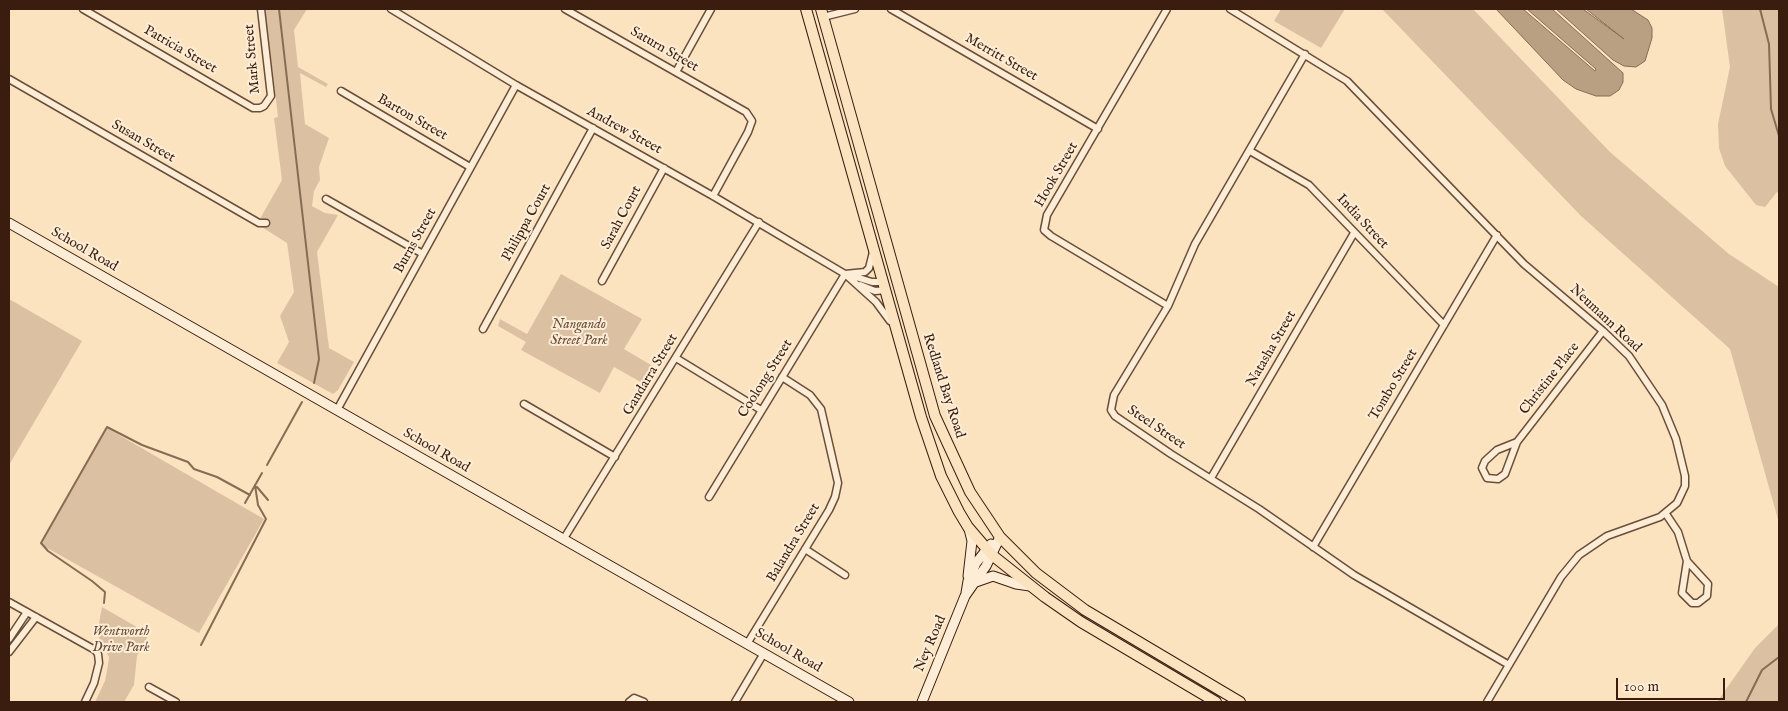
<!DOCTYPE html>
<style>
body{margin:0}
#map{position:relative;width:1788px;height:711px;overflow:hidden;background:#fce3c0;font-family:"IM FELL English",serif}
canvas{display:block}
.frame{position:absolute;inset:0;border:10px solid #3a1d0e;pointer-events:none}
.scale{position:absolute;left:1616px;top:678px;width:109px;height:22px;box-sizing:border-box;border:2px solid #3a1d0e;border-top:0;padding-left:6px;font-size:15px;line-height:18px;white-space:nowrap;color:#3a1d0e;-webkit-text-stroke:4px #fdedd6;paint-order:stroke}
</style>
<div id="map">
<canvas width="1788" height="711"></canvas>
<div class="frame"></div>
<div class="scale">100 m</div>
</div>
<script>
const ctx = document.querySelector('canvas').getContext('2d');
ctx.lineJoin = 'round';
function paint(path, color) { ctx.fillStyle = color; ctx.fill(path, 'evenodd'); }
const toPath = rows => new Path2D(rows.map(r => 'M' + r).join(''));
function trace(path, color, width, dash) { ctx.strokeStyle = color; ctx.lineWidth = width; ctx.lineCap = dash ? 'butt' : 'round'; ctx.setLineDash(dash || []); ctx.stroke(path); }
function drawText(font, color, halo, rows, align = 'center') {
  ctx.font = font + ' "IM FELL English",serif'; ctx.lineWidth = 4; ctx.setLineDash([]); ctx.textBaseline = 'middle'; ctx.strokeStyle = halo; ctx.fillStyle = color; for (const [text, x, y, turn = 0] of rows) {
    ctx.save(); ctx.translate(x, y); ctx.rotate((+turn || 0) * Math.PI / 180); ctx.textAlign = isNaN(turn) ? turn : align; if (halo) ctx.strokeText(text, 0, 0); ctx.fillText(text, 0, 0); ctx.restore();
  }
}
paint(toPath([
 [265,9,307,9,294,30,298,67,328,84,326,87,300,73,305,124,329,138,319,167,320,180,314,191,312,206,325,213,338,215,317,252,329,348,354,362,338,390,333,394,277,363,289,342,280,316,294,292,287,243,257,224,282,180,274,118,278,117],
 [1281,9,1345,9,1321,48,1274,21],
 [1382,9,1473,9,1610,152,1729,254,1779,287,1779,523,1730,349,1581,216],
 [1722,9,1779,9,1779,193,1777,192,1765,207,1756,205,1725,166,1719,148,1718,124,1730,67],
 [561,274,642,319,624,349,656,368,646,385,614,367,600,393,521,350,526,342,498,326,500,319,527,334],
 [9,299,82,341,9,465],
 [107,428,264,519,199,633,40,544],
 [102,607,149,634,137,656,134,685,124,702,95,702,105,681,108,665,109,657,97,634],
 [1779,624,1779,702,1717,702,1755,648]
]), '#dbc1a2');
const water = toPath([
 [1496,9,1523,9,1595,71,1596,69,1527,9,1552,9,1623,73,1623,82,1619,90,1610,96,1596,96,1576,89,1563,80,1496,9],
 [1556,9,1583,9,1624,39,1586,9,1631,9,1648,20,1652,28,1652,38,1645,61,1636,67,1624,66,1613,60,1556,9]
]);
paint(water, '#baa083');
trace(water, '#876c54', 1);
trace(toPath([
 [279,9,319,359,314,383],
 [1760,9,1769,44,1771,109,1779,136],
 [267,465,302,402],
 [257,487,268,500],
 [245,503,262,473],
 [104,603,105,592,92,581,48,551,41,543,107,427,142,445,188,462,194,469,217,477,250,495],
 [201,645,266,519,258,505,255,485],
 [1746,702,1762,670,1779,657]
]), '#876c54', 2);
const street = toPath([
 [83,9,253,108,260,108,264,106,271,96,261,9],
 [391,9,516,85,713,196,845,274,876,302,890,321],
 [565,9,746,112,752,121,748,132,713,196],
 [891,9,1098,129],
 [1167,9,1047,215,1044,230,1051,236,1168,306],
 [1230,9,1347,81,1524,264,1603,331,1629,356,1662,405,1676,439,1685,476,1685,486,1677,503,1660,517,1607,536,1579,555,1561,577,1487,702],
 [823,17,855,9],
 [1305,54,1195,244,1168,306,1114,395,1111,410,1115,416,1171,454,1259,509,1354,575,1509,665],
 [676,72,711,9],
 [9,79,259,223,266,223],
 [341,91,470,167],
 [1250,151,1309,185,1444,325],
 [326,199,423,254],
 [845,274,865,272,869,268,873,252],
 [849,275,872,282,883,282],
 [602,281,664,168],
 [860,285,875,291,886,290],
 [483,329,593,128],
 [676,358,761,410],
 [524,404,615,457],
 [337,410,516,85],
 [1517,442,1603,331],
 [1517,442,1505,474,1498,479,1487,478,1482,468,1485,461,1497,450,1517,442],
 [1211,478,1354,233],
 [709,497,845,274],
 [1666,514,1678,532,1687,561],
 [563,540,759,222],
 [1313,547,1497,235],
 [805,549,845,575],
 [1687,561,1708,584,1707,596,1698,603,1692,603,1682,593,1687,561],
 [9,602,95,650,98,654,99,663,94,683,85,702],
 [9,639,27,612],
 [747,644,829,510,835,497,838,483,821,409,810,395,782,377],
 [9,652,36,617],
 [149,687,176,702],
 [629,702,634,698,644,702],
 [735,702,764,653]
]);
const secondary = toPath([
 [9,223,849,702],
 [968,576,972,541,969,529],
 [976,582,993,576,1016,584,1030,586],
 [966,593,968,581,976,563,991,544],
 [922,702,965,596,986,566,1000,537]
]);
const primary = toPath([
 [806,9,921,417,941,476,959,512,968,527,992,555,1045,597,1081,622,1216,702],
 [821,9,935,416,970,492,1000,537,1036,573,1085,610,1240,702]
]);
trace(street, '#6a4e3a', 9);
trace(secondary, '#3a1d0e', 11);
trace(primary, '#3a1d0e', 12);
trace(street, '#fdedd6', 6);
trace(secondary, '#fdedd6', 9);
trace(primary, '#fce3c0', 10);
drawText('14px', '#3a1d0e', '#fdedd6', [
 ["Patricia Street",180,50,30],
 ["Saturn Street",664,50,30],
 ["Merritt Street",1001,58,30],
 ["Mark Street",253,59,-95],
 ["Barton Street",412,118,30],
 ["Andrew Street",624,131,29],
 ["Susan Street",143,142,30],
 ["Hook Street",1057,175,-60],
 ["Sarah Court",622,218,-62],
 ["India Street",1362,222,47],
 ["Philippa Court",527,223,-61],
 ["Burns Street",416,241,-61],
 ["School Road",84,250,30],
 ["Neumann Road",1605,319,43],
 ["Natasha Street",1272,349,-60],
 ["Gandarra Street",651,375,-59],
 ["Coolong Street",766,379,-58],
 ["Christine Place",1550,379,-52],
 ["Tombo Street",1394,385,-59],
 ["Redland Bay Road",943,386,72],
 ["Steel Street",1156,428,34],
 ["School Road",436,451,30],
 ["Balandra Street",794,543,-59],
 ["Ney Road",931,644,-67],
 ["School Road",788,651,30]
]);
drawText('italic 14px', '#6a4e3a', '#fdedd6', [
 ["Nangando",579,325],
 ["Street Park",579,341],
 ["Wentworth",121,632],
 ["Drive Park",121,648]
]);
</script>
